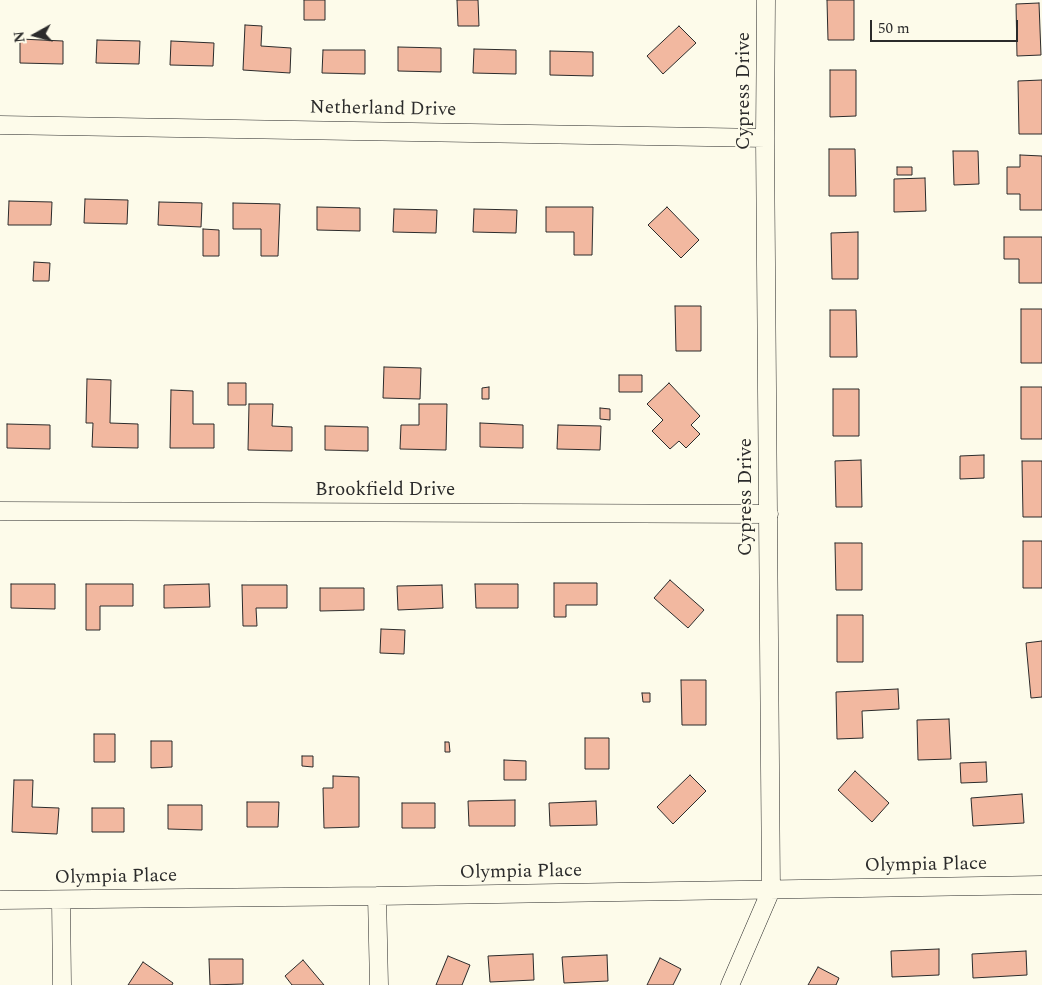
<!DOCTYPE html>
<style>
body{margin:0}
#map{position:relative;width:1042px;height:985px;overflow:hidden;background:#fdfbea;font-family:Spectral,serif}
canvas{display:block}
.north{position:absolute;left:10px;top:10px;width:50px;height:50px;-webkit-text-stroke:4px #fdfbea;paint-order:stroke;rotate:263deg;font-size:14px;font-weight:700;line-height:20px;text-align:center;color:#2b2b2b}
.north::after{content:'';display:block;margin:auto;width:18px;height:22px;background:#2b2b2b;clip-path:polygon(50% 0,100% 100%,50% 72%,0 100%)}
.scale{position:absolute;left:870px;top:20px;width:148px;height:22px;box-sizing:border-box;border:2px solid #2b2b2b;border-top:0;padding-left:6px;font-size:15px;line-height:18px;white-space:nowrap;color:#2b2b2b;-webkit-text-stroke:4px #fdfbea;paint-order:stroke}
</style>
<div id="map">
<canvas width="1042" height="985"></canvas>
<div class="north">N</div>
<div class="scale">50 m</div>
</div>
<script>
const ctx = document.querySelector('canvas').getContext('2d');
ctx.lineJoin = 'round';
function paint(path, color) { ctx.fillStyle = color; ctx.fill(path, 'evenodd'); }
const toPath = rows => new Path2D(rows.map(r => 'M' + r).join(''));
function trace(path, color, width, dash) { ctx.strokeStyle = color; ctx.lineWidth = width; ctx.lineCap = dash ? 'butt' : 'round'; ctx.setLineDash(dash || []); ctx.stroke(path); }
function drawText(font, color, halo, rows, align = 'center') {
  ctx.font = font + ' Spectral,serif'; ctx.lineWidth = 4; ctx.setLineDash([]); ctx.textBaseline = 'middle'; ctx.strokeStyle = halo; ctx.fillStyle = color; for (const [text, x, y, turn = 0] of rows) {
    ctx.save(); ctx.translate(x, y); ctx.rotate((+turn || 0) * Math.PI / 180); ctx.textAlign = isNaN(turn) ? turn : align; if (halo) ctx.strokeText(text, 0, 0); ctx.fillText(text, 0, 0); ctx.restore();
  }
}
const building = toPath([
 [304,0,325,0,325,20,304,20,304,0],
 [457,0,478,0,479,26,458,26,457,0],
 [827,0,854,0,854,40,828,40,827,0],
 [1039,3,1041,55,1017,56,1016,4,1039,3],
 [245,25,262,26,261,46,291,48,290,73,243,70,245,25],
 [679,26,696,43,663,74,647,56,679,26],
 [20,39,63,41,63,64,20,63,20,39],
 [97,40,140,41,139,64,96,63,97,40],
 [171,41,214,43,213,66,170,65,171,41],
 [398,47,441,48,441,72,398,71,398,47],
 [474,49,516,50,516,74,473,73,474,49],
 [323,50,365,50,365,74,322,73,323,50],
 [550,51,593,52,593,76,550,75,550,51],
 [830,70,856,70,856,116,830,117,830,70],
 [1042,80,1042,134,1019,134,1018,81,1042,80],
 [829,149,855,149,856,196,829,196,829,149],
 [953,151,978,151,979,184,954,185,953,151],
 [1020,155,1042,156,1042,210,1020,210,1020,194,1007,194,1007,167,1020,167,1020,155],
 [897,167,912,167,912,175,897,175,897,167],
 [925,178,926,211,894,212,894,179,925,178],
 [85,199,128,200,127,224,84,223,85,199],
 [9,201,52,202,51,225,8,225,9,201],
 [159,202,202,203,201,227,158,225,159,202],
 [233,203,280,204,278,256,261,256,261,229,233,229,233,203],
 [317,207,360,208,360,231,317,230,317,207],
 [546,207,593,207,592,255,574,255,574,232,546,232,546,207],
 [667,207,699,240,681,258,648,225,667,207],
 [394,209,437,210,436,233,393,232,394,209],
 [474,209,517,210,516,233,473,232,474,209],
 [203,229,219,230,219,256,203,256,203,229],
 [858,232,858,279,832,279,831,233,858,232],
 [1004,237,1042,237,1042,283,1019,283,1019,259,1004,259,1004,237],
 [34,262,50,263,49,281,33,281,34,262],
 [675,306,701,306,701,351,676,351,675,306],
 [1021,309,1042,309,1042,363,1021,363,1021,309],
 [830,310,856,310,857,357,830,357,830,310],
 [384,367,421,368,420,399,383,398,384,367],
 [619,375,642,375,642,392,619,392,619,375],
 [87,379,111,380,110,423,138,424,138,448,92,447,93,423,86,423,87,379],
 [228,383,246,383,246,405,228,405,228,383],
 [669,383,700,416,691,425,700,434,686,448,679,441,670,449,652,431,663,420,647,404,669,383],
 [489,387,489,399,482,399,482,388,489,387],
 [1021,387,1042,387,1042,439,1021,439,1021,387],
 [833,389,859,389,859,436,833,436,833,389],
 [171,390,193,391,193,424,214,424,214,448,170,448,171,390],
 [249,404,273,404,272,426,292,427,292,451,248,450,249,404],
 [419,404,447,404,446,450,400,449,401,425,419,425,419,404],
 [600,408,610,409,610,420,600,419,600,408],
 [480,423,523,425,523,448,480,447,480,423],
 [7,424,50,425,50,449,7,448,7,424],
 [558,425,601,426,600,450,557,449,558,425],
 [325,426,368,427,368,451,325,450,325,426],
 [984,455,984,478,960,479,960,456,984,455],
 [861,460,862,507,836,507,835,461,861,460],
 [1022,461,1042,461,1042,517,1023,517,1022,461],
 [1023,541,1042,541,1042,588,1023,588,1023,541],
 [835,543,862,543,862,590,836,590,835,543],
 [670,580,704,610,688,628,654,598,670,580],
 [554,583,597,583,597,605,566,605,566,617,554,617,554,583],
 [11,584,55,584,55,609,11,608,11,584],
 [86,584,133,584,133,606,100,606,100,630,86,630,86,584],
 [209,584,210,607,164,608,164,585,209,584],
 [475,584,518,584,518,608,476,608,475,584],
 [242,585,287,585,287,608,256,608,257,626,243,626,242,585],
 [442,585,443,608,398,610,397,586,442,585],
 [320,588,364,588,364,610,320,611,320,588],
 [837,615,863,615,863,662,837,662,837,615],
 [381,629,405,630,404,654,380,653,381,629],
 [1042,641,1042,697,1031,698,1026,643,1042,641],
 [681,680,706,680,706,725,682,725,681,680],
 [898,689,899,709,862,711,863,738,837,739,836,692,898,689],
 [642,693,650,693,650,702,643,702,642,693],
 [949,719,951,759,918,760,917,720,949,719],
 [94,734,115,734,115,762,94,762,94,734],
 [585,738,609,738,609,769,585,769,585,738],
 [151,741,172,741,172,767,151,768,151,741],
 [445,742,449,742,450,752,445,752,445,742],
 [302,756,313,756,313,767,302,766,302,756],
 [504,760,526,761,526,780,504,780,504,760],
 [986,762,987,782,961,783,960,763,986,762],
 [855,771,889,803,872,822,838,790,855,771],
 [690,775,706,791,673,824,657,807,690,775],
 [333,776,359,777,359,827,324,828,323,788,333,788,333,776],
 [14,780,33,780,32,807,59,808,57,834,12,832,14,780],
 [1022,794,1024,823,973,826,971,798,1022,794],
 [515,800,515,826,469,826,468,801,515,800],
 [596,801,597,825,550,826,549,803,596,801],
 [247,802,279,802,278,827,247,827,247,802],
 [402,803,435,803,435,828,402,828,402,803],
 [168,805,202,805,202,830,168,829,168,805],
 [92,808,124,808,124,832,92,832,92,808],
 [939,949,939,975,892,977,891,951,939,949],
 [1026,951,1027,975,973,978,972,954,1026,951],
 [533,954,534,980,490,982,488,956,533,954],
 [607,955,608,981,564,983,562,957,607,955],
 [448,956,470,965,462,985,436,985,448,956],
 [660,958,681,969,673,985,647,985,660,958],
 [209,959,243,959,243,984,210,985,209,959],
 [303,960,324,985,292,985,285,976,303,960],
 [143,962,173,983,172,985,128,985,143,962],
 [818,967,839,978,836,985,808,985,818,967]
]);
paint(building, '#f2b8a0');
trace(building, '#2b2b2b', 1);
const minor = toPath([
 [0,125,765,138],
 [0,511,769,514],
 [377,896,379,985],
 [0,900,377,896,1042,885],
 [61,900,62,985],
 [730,985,771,890,765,138,766,0]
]);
trace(minor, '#2b2b2b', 19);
trace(minor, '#fdfbea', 18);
drawText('19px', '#2b2b2b', '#fdfbea', [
 ["Cypress Drive",745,91,-90],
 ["Netherland Drive",383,110,1],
 ["Brookfield Drive",385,491],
 ["Cypress Drive",747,497,-90],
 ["Olympia Place",926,866,-1],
 ["Olympia Place",521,873,-1],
 ["Olympia Place",116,878,-1]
]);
</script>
